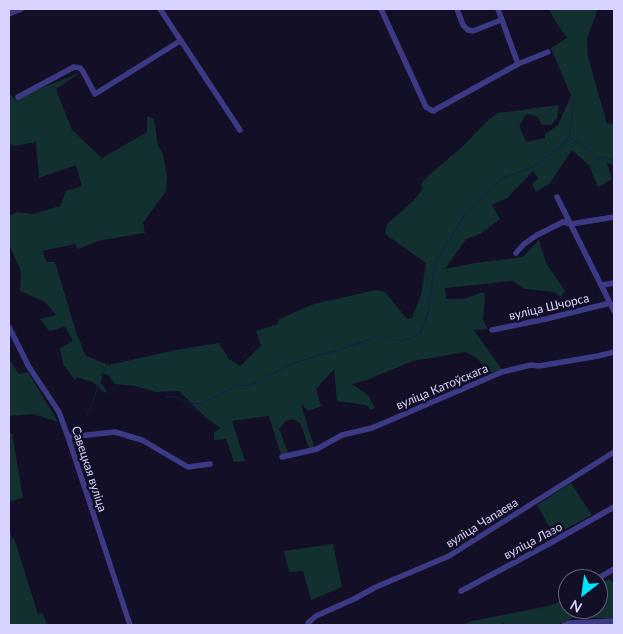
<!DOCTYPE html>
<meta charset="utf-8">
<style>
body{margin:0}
#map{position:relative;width:623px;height:634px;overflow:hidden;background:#130f26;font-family:Lato,sans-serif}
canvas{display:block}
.frame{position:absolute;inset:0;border:10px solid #d9d4ff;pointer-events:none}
.north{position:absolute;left:558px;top:569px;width:50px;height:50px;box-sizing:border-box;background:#130f26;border:1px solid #625e7d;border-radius:50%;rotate:210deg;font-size:14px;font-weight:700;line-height:20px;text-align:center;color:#d9d4ff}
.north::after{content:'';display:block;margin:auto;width:18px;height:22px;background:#00e5ff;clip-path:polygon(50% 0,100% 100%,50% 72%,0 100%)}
</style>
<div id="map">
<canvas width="623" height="634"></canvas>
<div class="frame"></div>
<div class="north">N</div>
</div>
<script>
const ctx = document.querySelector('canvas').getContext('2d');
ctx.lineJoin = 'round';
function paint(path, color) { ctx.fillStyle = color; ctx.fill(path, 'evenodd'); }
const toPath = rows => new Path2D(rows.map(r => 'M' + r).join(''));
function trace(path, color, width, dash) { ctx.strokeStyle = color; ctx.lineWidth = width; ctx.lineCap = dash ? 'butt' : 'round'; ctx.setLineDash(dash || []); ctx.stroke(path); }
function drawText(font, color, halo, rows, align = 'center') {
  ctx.font = font + ' Lato,sans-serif'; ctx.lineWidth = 5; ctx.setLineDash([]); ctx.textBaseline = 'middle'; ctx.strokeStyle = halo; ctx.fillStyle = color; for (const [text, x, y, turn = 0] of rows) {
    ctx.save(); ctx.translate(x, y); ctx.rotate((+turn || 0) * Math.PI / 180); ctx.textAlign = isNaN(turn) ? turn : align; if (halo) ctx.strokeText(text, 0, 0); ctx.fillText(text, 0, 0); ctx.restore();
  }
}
paint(toPath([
 [549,9,598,9,587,38,588,57,607,124,614,123,614,165,607,163,612,179,598,187,589,165,572,150,550,183,536,192,532,184,538,178,533,171,507,198,492,205,500,219,480,234,466,239,445,269,475,263,523,257,539,240,546,263,565,291,561,297,554,292,525,289,512,281,445,288,446,299,463,299,484,292,485,299,483,320,488,329,474,330,502,370,488,373,478,359,466,352,413,361,369,379,352,384,368,395,375,408,370,410,366,405,337,401,334,369,316,389,321,406,308,411,301,404,314,447,309,448,300,423,293,419,286,421,279,429,288,453,281,455,269,416,232,421,245,461,234,462,226,439,214,440,214,433,220,428,205,417,179,391,156,392,135,386,115,384,108,375,102,373,101,383,108,393,102,391,94,383,77,377,75,380,63,364,60,348,73,341,65,327,49,331,40,319,56,315,45,302,20,291,21,271,9,245,9,216,16,212,33,214,60,206,66,191,82,186,76,165,39,178,36,142,14,146,9,143,9,94,15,99,81,72,56,89,72,130,102,158,147,132,147,116,154,119,158,145,163,155,167,176,166,191,143,223,145,233,102,240,78,249,75,244,42,251,47,262,55,262,76,332,86,356,109,365,176,350,219,343,229,359,240,366,261,345,256,331,278,324,279,319,314,304,376,290,385,292,407,319,412,318,421,295,426,263,385,234,387,224,413,201,422,190,421,184,429,175,463,146,488,120,498,113,559,105,557,118,551,125,542,125,537,116,526,114,519,126,526,142,545,138,545,134,558,125,571,96,551,48,567,38,555,21],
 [9,359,19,374,28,372,58,422,33,414,9,416],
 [9,433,12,433,23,498,9,502],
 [571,483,592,515,554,535,537,505],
 [9,528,12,539,14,538,38,614,43,613,47,625,9,625],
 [333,544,342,587,311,600,303,571,289,572,284,551],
 [609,579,614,583,614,618,573,618,556,625,506,625,503,623,498,625,462,625,472,621,549,606,568,598,568,609,598,609,598,584]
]), '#12302f');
trace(toPath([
 [571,139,570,129,575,93],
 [166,397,176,397,187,403,201,404,234,387,249,385,272,375,290,364,342,349,375,337,403,341,420,334,428,314,429,301,436,261,466,213,503,178,533,167,562,146,565,141,572,139,585,147,596,158,606,158,614,161],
 [191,406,196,410,201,405],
 [87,416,108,362]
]), '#0c2248', 1);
trace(toPath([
 [160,9,240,130],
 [381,9,426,107,433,111,518,64,548,52],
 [457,9,463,25,468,30,473,31,501,20],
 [498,9,518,64],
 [9,14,21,9],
 [18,97,74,67,80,68,82,70,95,94,180,41],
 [557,197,614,311],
 [516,253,524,244,537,235,563,222,571,224,614,217],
 [602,285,614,283],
 [9,327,29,367,59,412,68,437,130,625],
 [492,330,546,319,610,303],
 [68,437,115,432,142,440,188,467,210,464],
 [282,457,317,449,342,435,372,428,502,372,531,365,539,366,598,356,614,352],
 [602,576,614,569],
 [461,591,547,545,614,507],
 [308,625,308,623,316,616,354,599,376,587,449,556,614,452],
 [564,625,569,623,614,621]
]), '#3d3a85', 5.5);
drawText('12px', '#d9d4ff', '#130f26', [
 ["вуліца Шчорса",549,307,-13],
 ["вуліца Катоўскага",442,387,-23],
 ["Савецкая вуліца",89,469,72],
 ["вуліца Чапаева",482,523,-32],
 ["вуліца Лазо",533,541,-28]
]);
</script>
